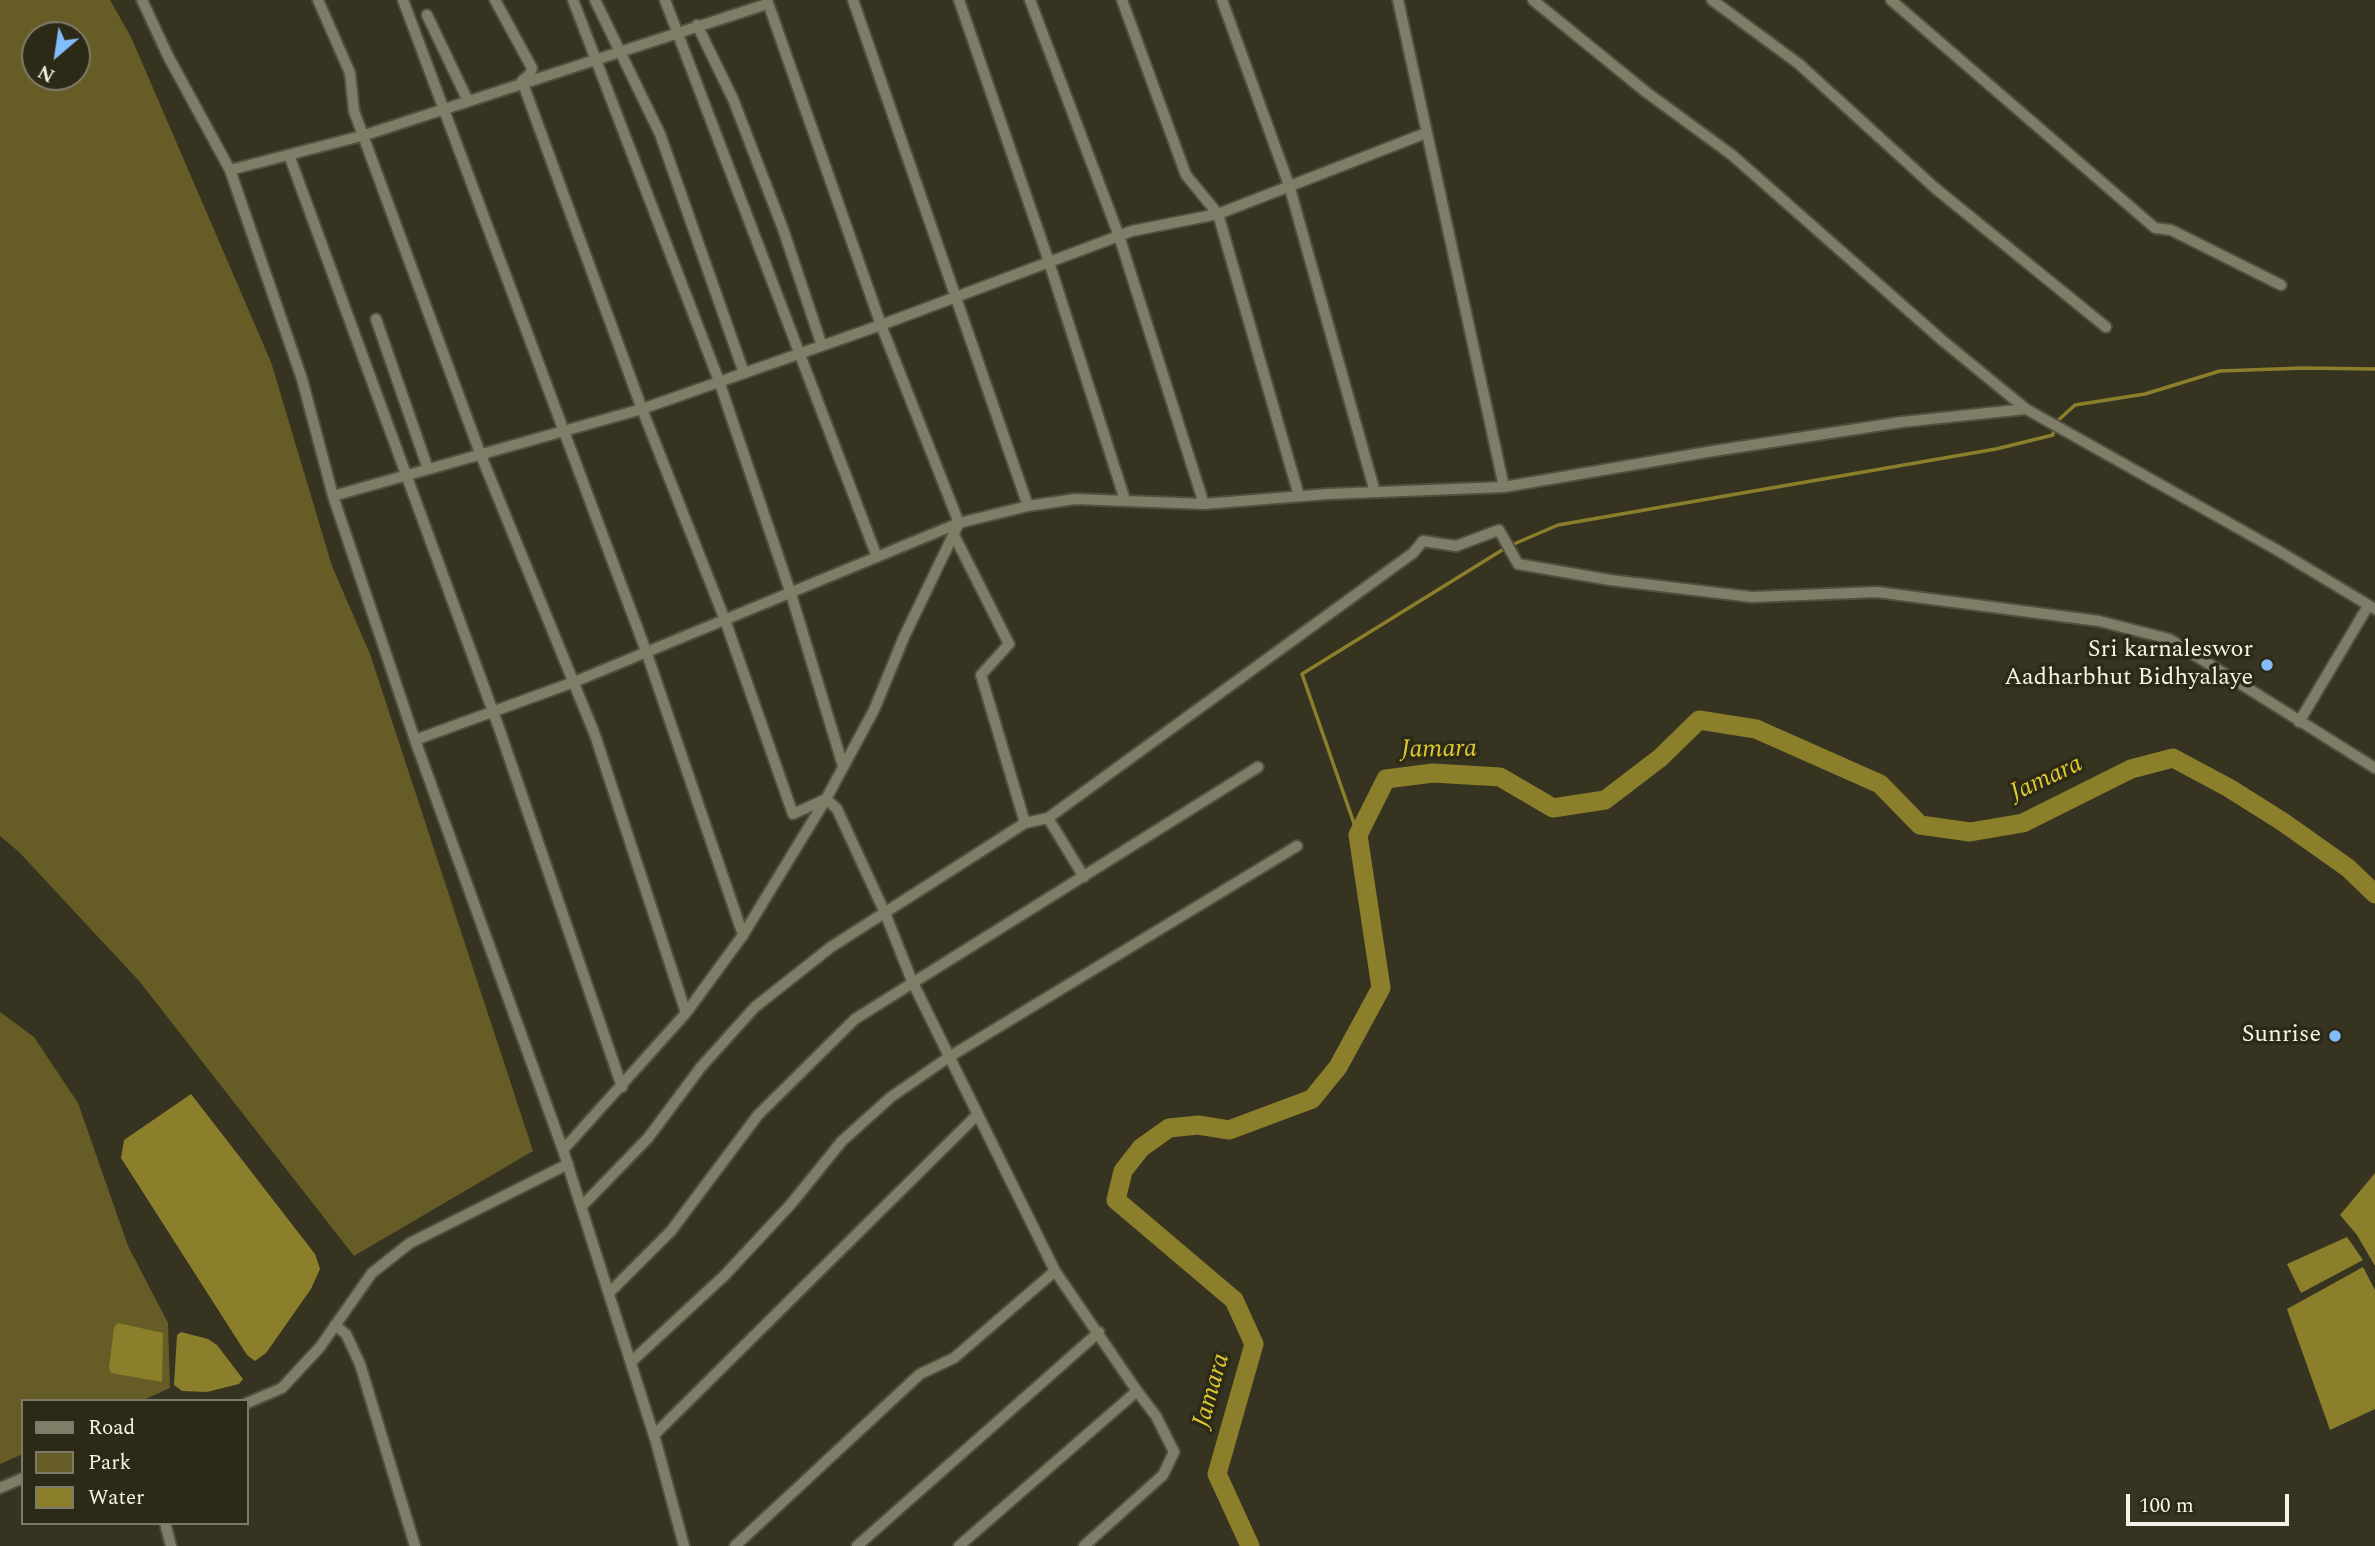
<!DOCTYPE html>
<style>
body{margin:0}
#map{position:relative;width:2375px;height:1546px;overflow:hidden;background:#363321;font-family:Spectral,serif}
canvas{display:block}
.legend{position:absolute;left:21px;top:1399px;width:228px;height:126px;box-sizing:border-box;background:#2c2917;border:2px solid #7c7a6a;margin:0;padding:9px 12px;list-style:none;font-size:21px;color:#f4f3e7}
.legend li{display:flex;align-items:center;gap:14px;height:35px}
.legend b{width:35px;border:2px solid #7c7a6a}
.north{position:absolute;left:21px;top:21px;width:70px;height:70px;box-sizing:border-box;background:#2c2917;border:2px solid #7c7a6a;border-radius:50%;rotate:209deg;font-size:19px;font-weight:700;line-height:28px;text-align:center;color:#f4f3e7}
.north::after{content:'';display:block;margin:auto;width:24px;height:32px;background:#82bcfa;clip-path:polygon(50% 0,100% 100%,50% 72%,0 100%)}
.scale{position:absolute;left:2126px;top:1494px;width:163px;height:32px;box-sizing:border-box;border:4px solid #f4f3e7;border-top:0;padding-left:9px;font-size:21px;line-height:24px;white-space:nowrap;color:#f4f3e7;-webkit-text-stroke:5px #2c2917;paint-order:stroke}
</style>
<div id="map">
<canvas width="2375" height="1546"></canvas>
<ul class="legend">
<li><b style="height:9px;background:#7f7c68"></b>Road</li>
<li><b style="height:19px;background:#665d26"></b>Park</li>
<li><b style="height:19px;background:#8b7f2c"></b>Water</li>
</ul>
<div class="north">N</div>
<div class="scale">100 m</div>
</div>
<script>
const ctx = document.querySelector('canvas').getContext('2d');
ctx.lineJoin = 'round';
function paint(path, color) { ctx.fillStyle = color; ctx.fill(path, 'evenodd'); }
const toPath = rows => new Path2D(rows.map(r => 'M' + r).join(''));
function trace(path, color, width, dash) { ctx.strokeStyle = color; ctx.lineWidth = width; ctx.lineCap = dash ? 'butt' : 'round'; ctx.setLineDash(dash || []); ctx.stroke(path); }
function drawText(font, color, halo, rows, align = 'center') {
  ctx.font = font + ' Spectral,serif'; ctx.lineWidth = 7; ctx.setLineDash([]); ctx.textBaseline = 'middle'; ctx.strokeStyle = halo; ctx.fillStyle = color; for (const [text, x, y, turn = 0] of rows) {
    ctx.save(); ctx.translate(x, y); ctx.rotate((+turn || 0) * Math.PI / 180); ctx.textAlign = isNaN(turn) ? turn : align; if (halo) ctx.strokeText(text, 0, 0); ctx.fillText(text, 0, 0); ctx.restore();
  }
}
paint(toPath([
 [0,0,110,0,131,37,271,362,332,566,370,654,533,1151,354,1256,140,982,19,852,0,836],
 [35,35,77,35,77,77,35,77],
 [0,1012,34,1037,78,1103,128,1246,168,1323,170,1388,141,1401,23,1401,23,1454,0,1464]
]), '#665d26');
paint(toPath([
 [191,1094,315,1254,320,1269,311,1289,266,1353,255,1361,247,1355,121,1158,124,1140],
 [2375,1173,2375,1266,2357,1235,2340,1215],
 [2347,1237,2363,1260,2301,1293,2287,1264],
 [2363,1267,2375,1290,2375,1409,2330,1430,2287,1309],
 [118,1323,163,1333,162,1382,111,1373,109,1368,114,1327],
 [181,1332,208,1339,217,1345,243,1379,239,1384,207,1392,182,1391,174,1385,177,1335]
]), '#8b7f2c');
trace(toPath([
 [1358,835,1302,674,1507,547,1558,525,1996,449,2053,435,2054,424,2075,405,2145,394,2220,371,2303,368,2375,369]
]), '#8b7f2c', 3.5);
trace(toPath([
 [1250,1546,1217,1474,1254,1344,1234,1300,1116,1200,1123,1171,1141,1148,1169,1128,1198,1125,1229,1130,1312,1099,1338,1067,1381,988,1358,835,1386,779,1433,773,1500,777,1553,808,1605,800,1660,758,1699,720,1756,729,1880,784,1920,825,1970,832,2023,823,2131,769,2173,758,2229,788,2283,822,2348,868,2375,894]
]), '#8b7f2c', 19);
const minor = toPath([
 [142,0,168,56,230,170,302,379,333,496,415,740,574,682,959,523,881,325,767,0],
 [318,0,350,73,354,111,480,453,595,735,686,1013],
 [403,0,646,651,743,935],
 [495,0,532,68,530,74,522,81,642,409,725,620,793,814,826,799],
 [573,0,719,381,791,594,843,766],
 [595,0,660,134,744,373],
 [665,0,877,557],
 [853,0,1028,506],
 [959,0,1049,262,1125,500],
 [1030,0,1119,236,1204,504],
 [1122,0,1186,175,1218,214,1299,496],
 [1222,0,1289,185,1375,492],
 [1398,0,1504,487],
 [1533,0,1646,92,1732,155,1943,341,2026,409,2277,550,2375,609],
 [1712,0,1799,64,1935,188,2106,327],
 [1891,0,2155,228,2171,230,2281,285],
 [427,15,468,101],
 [697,25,733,99,783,229,822,346],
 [289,155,499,728,622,1087],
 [230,170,365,135,767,4],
 [376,319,428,469],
 [333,496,642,409,881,325,1132,231,1218,214,1426,133],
 [954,535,1009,644,981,675,1025,823],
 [2299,722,2368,606],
 [415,740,563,1150],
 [826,799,837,809,885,913,912,981,1055,1271,1137,1391,959,1546],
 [1048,818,1084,877],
 [582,1206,648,1138,701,1067,755,1007,831,947,1025,823,1048,818,1413,553,1423,541,1456,546,1499,530,1518,564,1610,580,1752,597,1877,592,2099,621,2169,639,2375,768],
 [609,1293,671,1231,758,1115,855,1019,1258,767],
 [335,1325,346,1334,360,1364,415,1546],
 [631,1362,725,1275,791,1204,842,1141,891,1097,949,1057,1297,846],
 [247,1403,282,1388,320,1347,372,1273,410,1243,568,1164],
 [654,1435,977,1115],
 [0,1488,23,1478],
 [165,1523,171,1546],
 [684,1546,656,1442,563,1150,686,1013,743,935,826,799,874,710,904,637,959,523,1028,506,1075,499,1204,504,1328,494,1504,487,1713,451,1902,422,2026,409],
 [735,1546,920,1374,954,1358,1055,1271],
 [857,1546,1099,1332],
 [1084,1546,1163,1475,1174,1452,1156,1416,1137,1391]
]);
trace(minor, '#514f3e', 14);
trace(minor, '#7f7c68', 10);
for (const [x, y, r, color] of [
 [2267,665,7,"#82bcfa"],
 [2335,1036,7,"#82bcfa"]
]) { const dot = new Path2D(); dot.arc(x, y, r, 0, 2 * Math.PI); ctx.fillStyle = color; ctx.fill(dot); trace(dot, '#2c2917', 2.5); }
drawText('24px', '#f4f3e7', '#2c2917', [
 ["Sri karnaleswor",2253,651],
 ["Aadharbhut Bidhyalaye",2253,679],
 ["Sunrise",2321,1036]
], 'right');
drawText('italic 26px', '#ddc832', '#2c2917', [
 ["Jamara",1439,751,-1],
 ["Jamara",2047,780,-25],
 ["Jamara",1213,1391,-74]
]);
</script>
